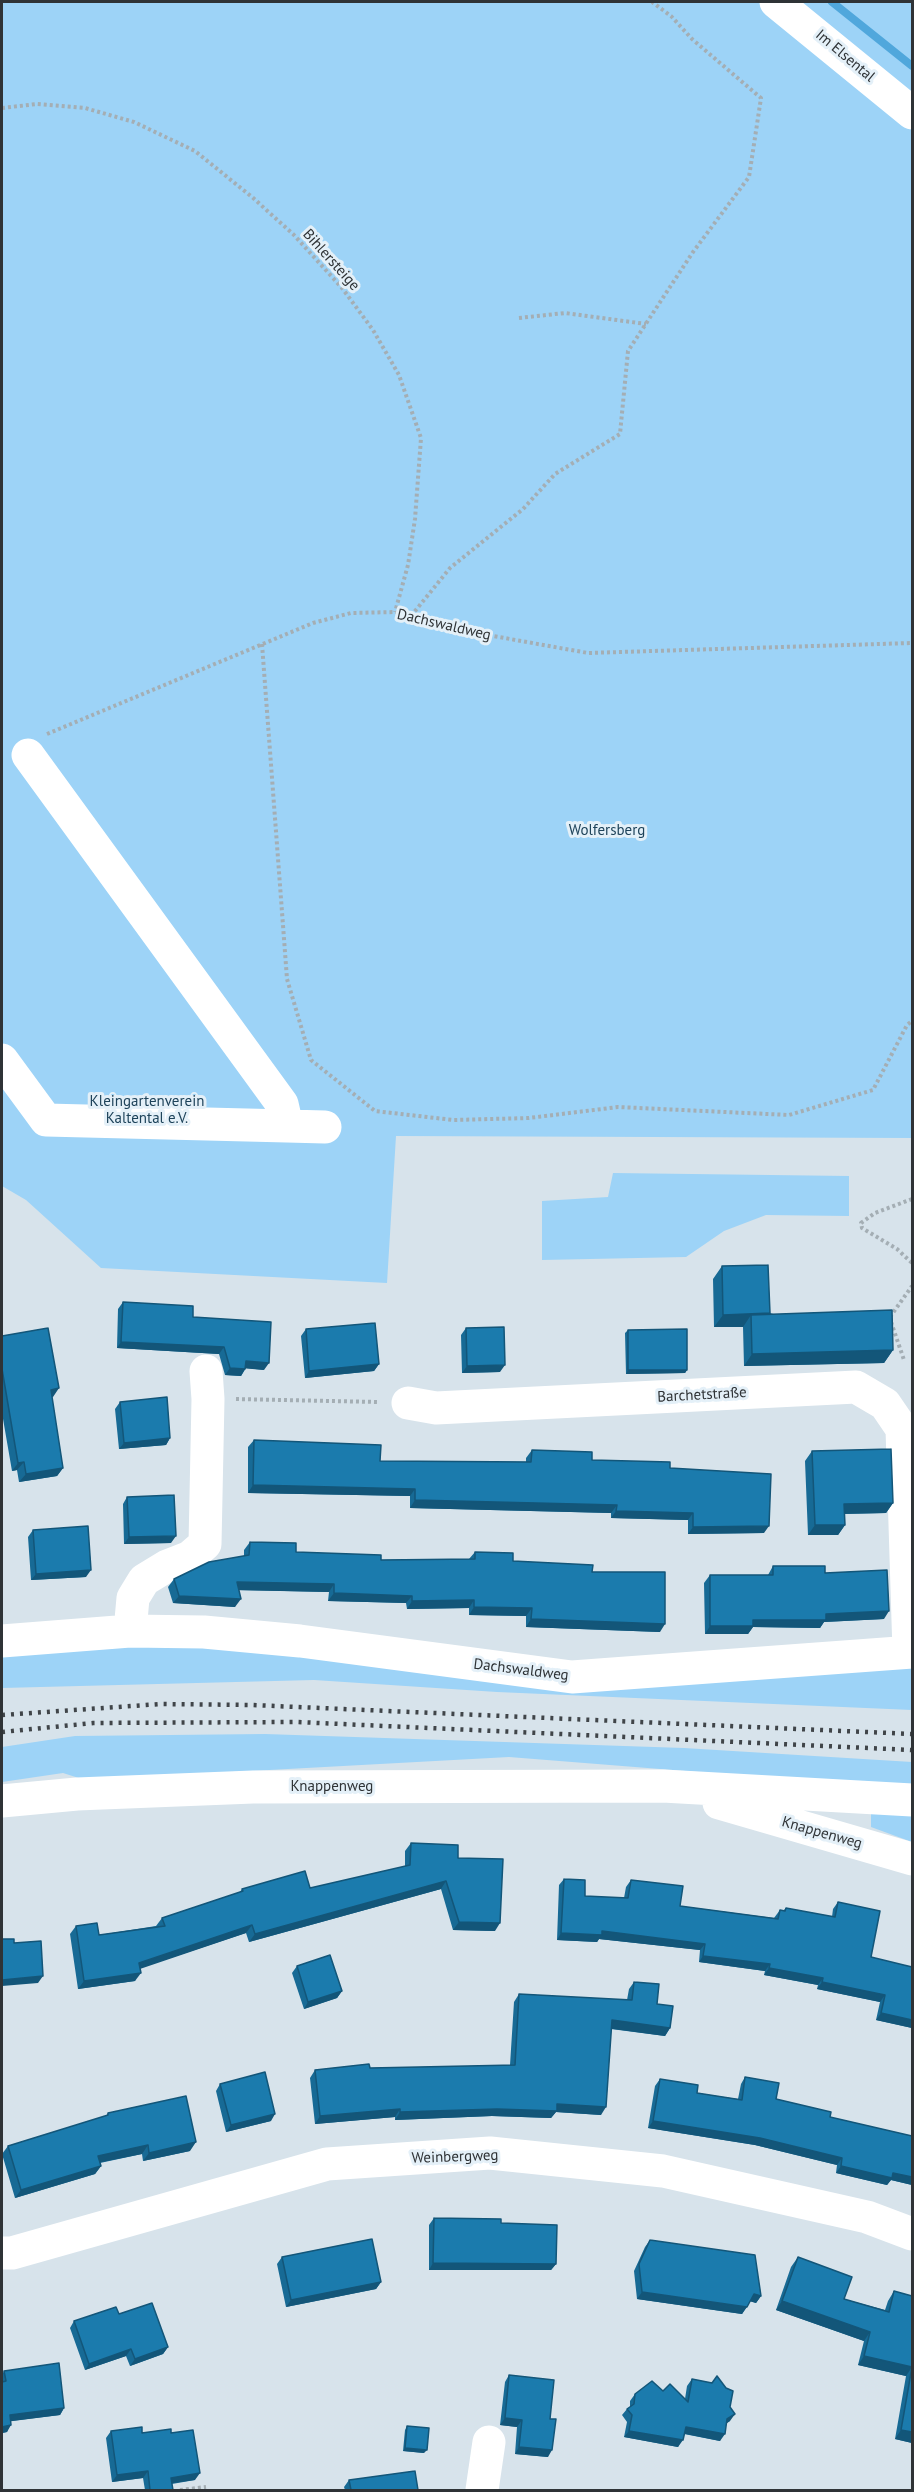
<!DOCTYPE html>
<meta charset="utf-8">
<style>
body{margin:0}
#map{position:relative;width:914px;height:2492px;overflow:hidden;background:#d7e3eb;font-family:"PT Sans",sans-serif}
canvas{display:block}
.frame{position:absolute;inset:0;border:3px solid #2f3336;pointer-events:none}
</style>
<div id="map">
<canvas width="914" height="2492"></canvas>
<div class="frame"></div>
</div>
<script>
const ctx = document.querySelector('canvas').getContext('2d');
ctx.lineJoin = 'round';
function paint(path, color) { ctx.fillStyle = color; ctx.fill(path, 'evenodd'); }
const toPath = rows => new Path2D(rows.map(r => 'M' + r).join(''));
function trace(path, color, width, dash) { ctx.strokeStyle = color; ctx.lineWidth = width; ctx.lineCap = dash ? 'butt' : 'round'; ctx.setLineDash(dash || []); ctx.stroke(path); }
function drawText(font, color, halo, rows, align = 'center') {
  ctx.font = font + ' "PT Sans",sans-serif'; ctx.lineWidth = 6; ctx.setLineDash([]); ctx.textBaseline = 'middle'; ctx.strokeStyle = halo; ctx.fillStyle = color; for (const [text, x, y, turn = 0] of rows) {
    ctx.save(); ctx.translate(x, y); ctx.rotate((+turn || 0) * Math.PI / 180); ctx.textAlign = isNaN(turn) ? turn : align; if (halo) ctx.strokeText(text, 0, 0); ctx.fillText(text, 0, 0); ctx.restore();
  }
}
paint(toPath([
 [2,2,912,2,912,1138,396,1136,387,1283,101,1268,26,1200,2,1186],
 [613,1173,849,1176,849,1216,766,1215,724,1231,686,1257,542,1260,542,1201,608,1197],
 [184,1637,572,1679,912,1661,912,1710,497,1692,314,1680,2,1688,2,1647],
 [265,1734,684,1748,912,1762,912,1789,509,1757,85,1780,63,1773,2,1782,2,1747,75,1736],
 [871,1803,912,1807,912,1842,871,1827]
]), '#9dd3f7');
trace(toPath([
 [832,2,912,66]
]), '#50a7dc', 8);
trace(toPath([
 [2,108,37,104,85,108,134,122,195,151,252,197,293,234,342,288,373,330,399,375,421,438,415,519,408,565,395,612],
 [519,318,565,313,646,324],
 [411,616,450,568,523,509,555,474,620,434,628,351,693,252,749,177,761,98,692,39,671,16,652,2],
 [262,644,287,979,311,1060,375,1111,453,1120,529,1118,618,1107,789,1115,873,1090,907,1025,912,1021],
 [47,734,313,623,351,613,395,612,471,632,588,653,912,643],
 [912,1199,875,1213,861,1223,862,1228,897,1249,912,1263],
 [890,1317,912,1286],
 [891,1322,904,1360],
 [236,1399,378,1402],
 [180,2490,206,2487]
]), '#a4aeb4', 4, [3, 3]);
trace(toPath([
 [776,2,912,113],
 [2,1060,46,1120,287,1126,282,1104,28,755],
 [287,1126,325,1127],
 [408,1403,436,1408,856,1387,885,1404,902,1429,909,1652],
 [130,1631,133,1598,144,1580,167,1566,190,1557,205,1544,208,1399,206,1371],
 [2,1641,130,1631,204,1632,300,1641,572,1677,912,1652],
 [2,1801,77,1794,253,1787,663,1786,912,1800],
 [719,1803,912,1859],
 [2,2253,12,2253,327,2164,490,2153,663,2171,867,2217,912,2234],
 [482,2490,489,2442]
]), '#fff', 33);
trace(toPath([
 [2,1715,161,1704,252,1705,912,1734],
 [2,1732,93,1723,297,1722,912,1750]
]), '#404549', 4.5, [3, 6]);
paint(toPath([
 [722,1266,770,1313,893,1350,884,1363,744,1366,743,1327,714,1327,713,1279],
 [123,1302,193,1317,264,1370,246,1368,241,1376,225,1375,219,1354,117,1348,118,1309],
 [466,1328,500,1372,462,1373,461,1335],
 [306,1329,379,1364,374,1371,305,1378,301,1336],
 [628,1330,687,1370,685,1373,626,1374,625,1333],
 [2,1336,53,1397,52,1397,63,1468,57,1476,19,1482,17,1470,12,1471,2,1413],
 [120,1402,170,1438,166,1445,119,1449,115,1409],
 [254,1440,380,1461,526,1462,526,1458,532,1450,592,1460,670,1468,764,1533,688,1534,688,1520,611,1518,611,1513,410,1508,410,1496,248,1493,248,1447],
 [812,1451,893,1503,886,1513,844,1514,845,1525,838,1535,808,1535,805,1461],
 [127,1497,171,1543,124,1544,123,1504],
 [33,1530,86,1577,31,1580,28,1537],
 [250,1542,296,1552,381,1560,469,1559,475,1552,513,1561,592,1572,660,1632,526,1627,526,1616,469,1615,469,1608,407,1609,406,1603,328,1601,329,1592,239,1590,235,1607,173,1603,168,1587,174,1579,244,1556,244,1550],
 [773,1566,825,1573,884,1619,824,1622,820,1628,753,1627,748,1634,705,1634,704,1583,710,1575,768,1575],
 [411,1843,458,1858,495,1931,453,1930,441,1889,249,1942,246,1933,140,1968,135,1981,78,1989,70,1934,76,1926,99,1935,156,1926,162,1918,240,1892,242,1889,310,1888,405,1867,405,1851],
 [564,1879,585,1896,624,1898,626,1887,631,1880,680,1906,774,1918,780,1910,784,1910,786,1908,832,1917,833,1909,838,1902,912,2028,876,2020,880,2002,817,1989,818,1985,764,1975,765,1971,699,1962,700,1950,599,1939,597,1942,557,1940,559,1885],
 [297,1966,342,1991,337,1998,304,2009,292,1973],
 [634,1982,657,2004,670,2028,665,2036,611,2029,601,2115,556,2112,551,2118,492,2116,395,2120,395,2117,315,2124,310,2078,315,2070,510,2065,514,2002,519,1994,627,2000,629,1989],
 [745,2077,776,2099,830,2117,912,2136,912,2185,891,2180,887,2185,836,2173,837,2165,755,2145,648,2128,655,2086,660,2079,697,2093,738,2099,741,2084],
 [220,2084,271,2121,226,2132,216,2091],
 [108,2113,190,2151,143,2161,142,2154,100,2163,101,2166,95,2174,15,2198,2,2154,8,2146,106,2116],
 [434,2218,501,2223,556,2264,551,2270,429,2270,429,2225],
 [650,2240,761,2296,756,2303,750,2301,742,2314,637,2299,634,2271,645,2247],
 [282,2257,381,2282,376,2289,286,2307,277,2264],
 [798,2257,844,2299,885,2310,888,2301,894,2291,912,2296,912,2443,895,2439,906,2376,858,2365,864,2341,776,2310,791,2267],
 [119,2314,168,2347,163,2354,130,2366,126,2356,85,2370,70,2328,74,2321],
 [4,2371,64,2408,60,2415,11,2421,7,2432,2,2433,2,2375],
 [509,2375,550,2419,548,2457,515,2454,517,2427,500,2425,505,2382],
 [692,2379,730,2407,730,2421,726,2423,720,2441,684,2434,678,2447,624,2437,627,2422,622,2415,627,2409,630,2407,630,2401,635,2394,663,2391,685,2399,687,2386],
 [407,2426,424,2453,403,2451,405,2430],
 [111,2431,142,2433,171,2433,195,2480,172,2484,173,2490,145,2490,143,2478,112,2482,106,2438],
 [349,2480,418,2490,345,2490,344,2487]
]), '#176a95');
paint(toPath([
 [770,1313,751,1315,743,1327,714,1327,723,1315],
 [121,1342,224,1347,219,1354,117,1348],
 [893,1350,884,1363,744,1366,752,1354],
 [246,1361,269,1363,264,1370,241,1368],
 [379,1364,374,1371,305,1378,309,1371],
 [505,1365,500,1372,462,1373,467,1366],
 [230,1368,245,1369,241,1376,225,1375],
 [628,1370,687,1370,685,1373,626,1374],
 [59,1388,53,1397,44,1398,51,1390],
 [170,1438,166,1445,119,1449,124,1443],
 [24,1462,17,1470,12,1471,18,1463],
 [63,1468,57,1476,19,1482,26,1474],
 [253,1485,415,1489,410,1496,248,1493],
 [415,1500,617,1505,611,1513,410,1508],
 [893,1503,886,1513,837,1514,844,1504],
 [616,1511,693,1513,688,1520,611,1518],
 [815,1525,845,1525,838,1535,808,1535],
 [769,1526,764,1533,688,1534,693,1527],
 [176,1536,171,1543,124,1544,129,1537],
 [91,1570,86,1577,31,1580,36,1574],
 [237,1582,334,1584,329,1592,231,1590],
 [334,1593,412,1596,406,1603,328,1601],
 [179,1596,241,1599,235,1607,173,1603],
 [474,1600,469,1608,407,1609,412,1601],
 [474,1607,532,1608,526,1616,469,1615],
 [889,1611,884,1619,824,1622,820,1628,753,1627,748,1634,705,1634,710,1626,753,1620,826,1614],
 [531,1619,665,1624,660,1632,526,1627],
 [446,1881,441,1889,249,1942,255,1934],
 [459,1922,500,1923,495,1931,453,1930],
 [252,1925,246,1933,134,1971,139,1963],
 [602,1931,705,1944,700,1950,599,1939,597,1942,557,1940,561,1933],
 [703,1956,770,1964,765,1971,699,1962],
 [769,1968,823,1978,818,1985,764,1975],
 [141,1973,135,1981,78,1989,84,1981],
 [43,1976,38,1983,2,1986,2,1980],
 [822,1982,885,1995,880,2002,817,1989],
 [342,1991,337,1998,304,2009,308,2002],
 [881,2013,912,2020,912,2028,876,2020],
 [612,2020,670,2028,665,2036,606,2028],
 [557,2104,606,2107,601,2115,556,2112,551,2118,492,2116,395,2120,400,2112],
 [400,2109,395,2117,315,2124,320,2116],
 [275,2114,271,2121,226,2132,231,2125],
 [653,2121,760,2138,842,2158,837,2165,755,2145,648,2128],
 [196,2142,190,2151,143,2161,149,2153],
 [148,2145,142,2154,92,2164,98,2156],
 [101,2166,95,2174,15,2198,21,2190],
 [841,2166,893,2173,912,2177,912,2185,891,2180,887,2185,836,2173],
 [433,2263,556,2264,551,2270,429,2270],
 [381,2282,376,2289,286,2307,291,2300],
 [642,2292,747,2307,742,2314,637,2299],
 [754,2294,761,2296,756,2303,749,2301],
 [782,2301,870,2332,864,2341,776,2310],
 [168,2347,163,2354,130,2366,135,2359],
 [131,2349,126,2356,85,2370,89,2364],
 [864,2356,912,2367,906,2376,858,2365],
 [64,2408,60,2415,5,2422,10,2415],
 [735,2414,730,2421,723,2426,727,2419],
 [505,2418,522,2420,517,2427,500,2425],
 [11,2425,7,2432,2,2433,2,2427],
 [686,2427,725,2434,720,2441,681,2433],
 [901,2430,912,2432,912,2443,895,2439],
 [629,2431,683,2440,678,2447,624,2437],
 [519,2447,552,2450,548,2457,515,2454],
 [405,2448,427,2450,424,2453,403,2451],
 [148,2471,143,2478,112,2482,117,2475],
 [200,2473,195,2480,166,2484,171,2478]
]), '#135679');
const building = toPath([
 [768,1265,770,1313,723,1315,722,1266,768,1265],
 [123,1302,193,1306,193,1317,271,1322,269,1363,246,1361,245,1369,230,1368,224,1347,121,1342,123,1302],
 [892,1310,893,1350,752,1354,751,1315,892,1310],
 [375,1323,379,1364,309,1371,306,1329,375,1323],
 [504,1327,505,1365,467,1366,466,1328,504,1327],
 [48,1328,59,1388,51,1390,63,1468,26,1474,24,1462,18,1463,2,1369,2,1336,48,1328],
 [687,1329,687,1370,628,1370,628,1330,687,1329],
 [167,1397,170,1438,124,1443,120,1402,167,1397],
 [254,1440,381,1445,380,1461,531,1462,532,1450,592,1452,592,1460,670,1462,670,1468,771,1474,769,1526,693,1527,693,1513,616,1511,617,1505,415,1500,415,1489,253,1485,254,1440],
 [891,1449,893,1503,844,1504,845,1525,815,1525,812,1451,891,1449],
 [174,1495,176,1536,129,1537,127,1497,174,1495],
 [88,1526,91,1570,36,1574,33,1530,88,1526],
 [250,1542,296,1543,296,1552,381,1555,381,1560,475,1559,475,1552,513,1553,513,1561,593,1565,592,1572,665,1572,665,1624,531,1619,532,1608,474,1607,474,1600,412,1601,412,1596,334,1593,334,1584,237,1582,241,1599,179,1596,174,1579,209,1562,249,1555,250,1542],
 [773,1566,825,1566,825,1573,887,1570,889,1611,826,1614,826,1620,753,1620,753,1626,710,1626,710,1575,773,1575,773,1566],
 [411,1843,458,1845,458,1858,503,1859,500,1923,459,1922,446,1881,255,1934,252,1925,139,1963,141,1973,84,1981,76,1926,97,1923,99,1935,165,1926,162,1918,243,1891,242,1889,305,1871,310,1888,410,1865,411,1843],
 [564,1879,585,1880,585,1896,628,1898,631,1880,683,1886,680,1906,778,1919,780,1910,785,1911,786,1908,835,1917,838,1902,880,1911,871,1957,912,1967,912,2020,881,2013,885,1995,822,1982,823,1978,769,1968,770,1964,703,1956,705,1944,602,1931,602,1935,561,1933,564,1879],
 [2,1939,14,1939,14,1943,41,1941,43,1976,2,1980,2,1939],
 [330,1955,342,1991,308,2002,297,1966,330,1955],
 [634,1982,659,1984,657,2004,673,2006,670,2028,612,2020,606,2107,557,2104,557,2111,497,2109,400,2112,400,2109,320,2116,315,2070,369,2064,370,2068,515,2065,519,1994,632,2000,634,1982],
 [265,2072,275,2114,231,2125,220,2084,265,2072],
 [745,2077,779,2083,776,2099,831,2112,830,2117,912,2136,912,2177,893,2173,892,2178,841,2166,842,2158,760,2138,653,2121,660,2079,698,2085,697,2093,742,2100,745,2077],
 [186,2096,196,2142,149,2153,148,2145,98,2156,101,2166,21,2190,8,2146,108,2115,108,2113,186,2096],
 [434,2218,501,2219,501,2223,557,2225,556,2264,433,2263,434,2218],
 [372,2239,381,2282,291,2300,282,2257,372,2239],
 [650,2240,755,2255,761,2296,754,2294,747,2307,642,2292,639,2264,650,2240],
 [798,2257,852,2277,844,2299,889,2312,894,2291,912,2296,912,2432,901,2430,912,2367,864,2356,870,2332,782,2301,798,2257],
 [152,2303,168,2347,135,2359,131,2349,89,2364,74,2321,116,2307,119,2314,152,2303],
 [59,2363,64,2408,10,2415,11,2425,2,2427,2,2382,6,2381,4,2371,59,2363],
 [509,2375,554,2380,550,2419,556,2419,552,2450,519,2447,522,2420,505,2418,509,2375],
 [717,2376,726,2388,733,2391,730,2407,735,2414,727,2419,725,2434,686,2427,683,2440,629,2431,632,2415,627,2409,634,2404,635,2394,652,2381,663,2391,670,2384,688,2402,692,2379,712,2383,717,2376],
 [407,2426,429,2428,427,2450,405,2448,407,2426],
 [142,2427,142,2433,171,2429,171,2433,193,2430,200,2473,171,2478,173,2490,150,2490,148,2471,117,2475,111,2431,142,2427],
 [415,2471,418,2490,351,2490,349,2480,415,2471]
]);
paint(building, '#1b7bad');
trace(building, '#135679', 1.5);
drawText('15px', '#2f3336', '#e4f0f8', [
 ["Im Elsental",845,56,40],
 ["Bihlersteige",331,260,48],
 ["Dachswaldweg",444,625,13],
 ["Barchetstraße",702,1395,-3],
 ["Dachswaldweg",521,1670,7],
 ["Knappenweg",332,1787],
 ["Knappenweg",822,1833,16],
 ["Weinbergweg",455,2157,-2]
]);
drawText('15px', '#1e435a', '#e4f0f8', [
 ["Wolfersberg",607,831],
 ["Kleingartenverein",147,1102],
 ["Kaltental e.V.",147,1119]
]);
</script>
